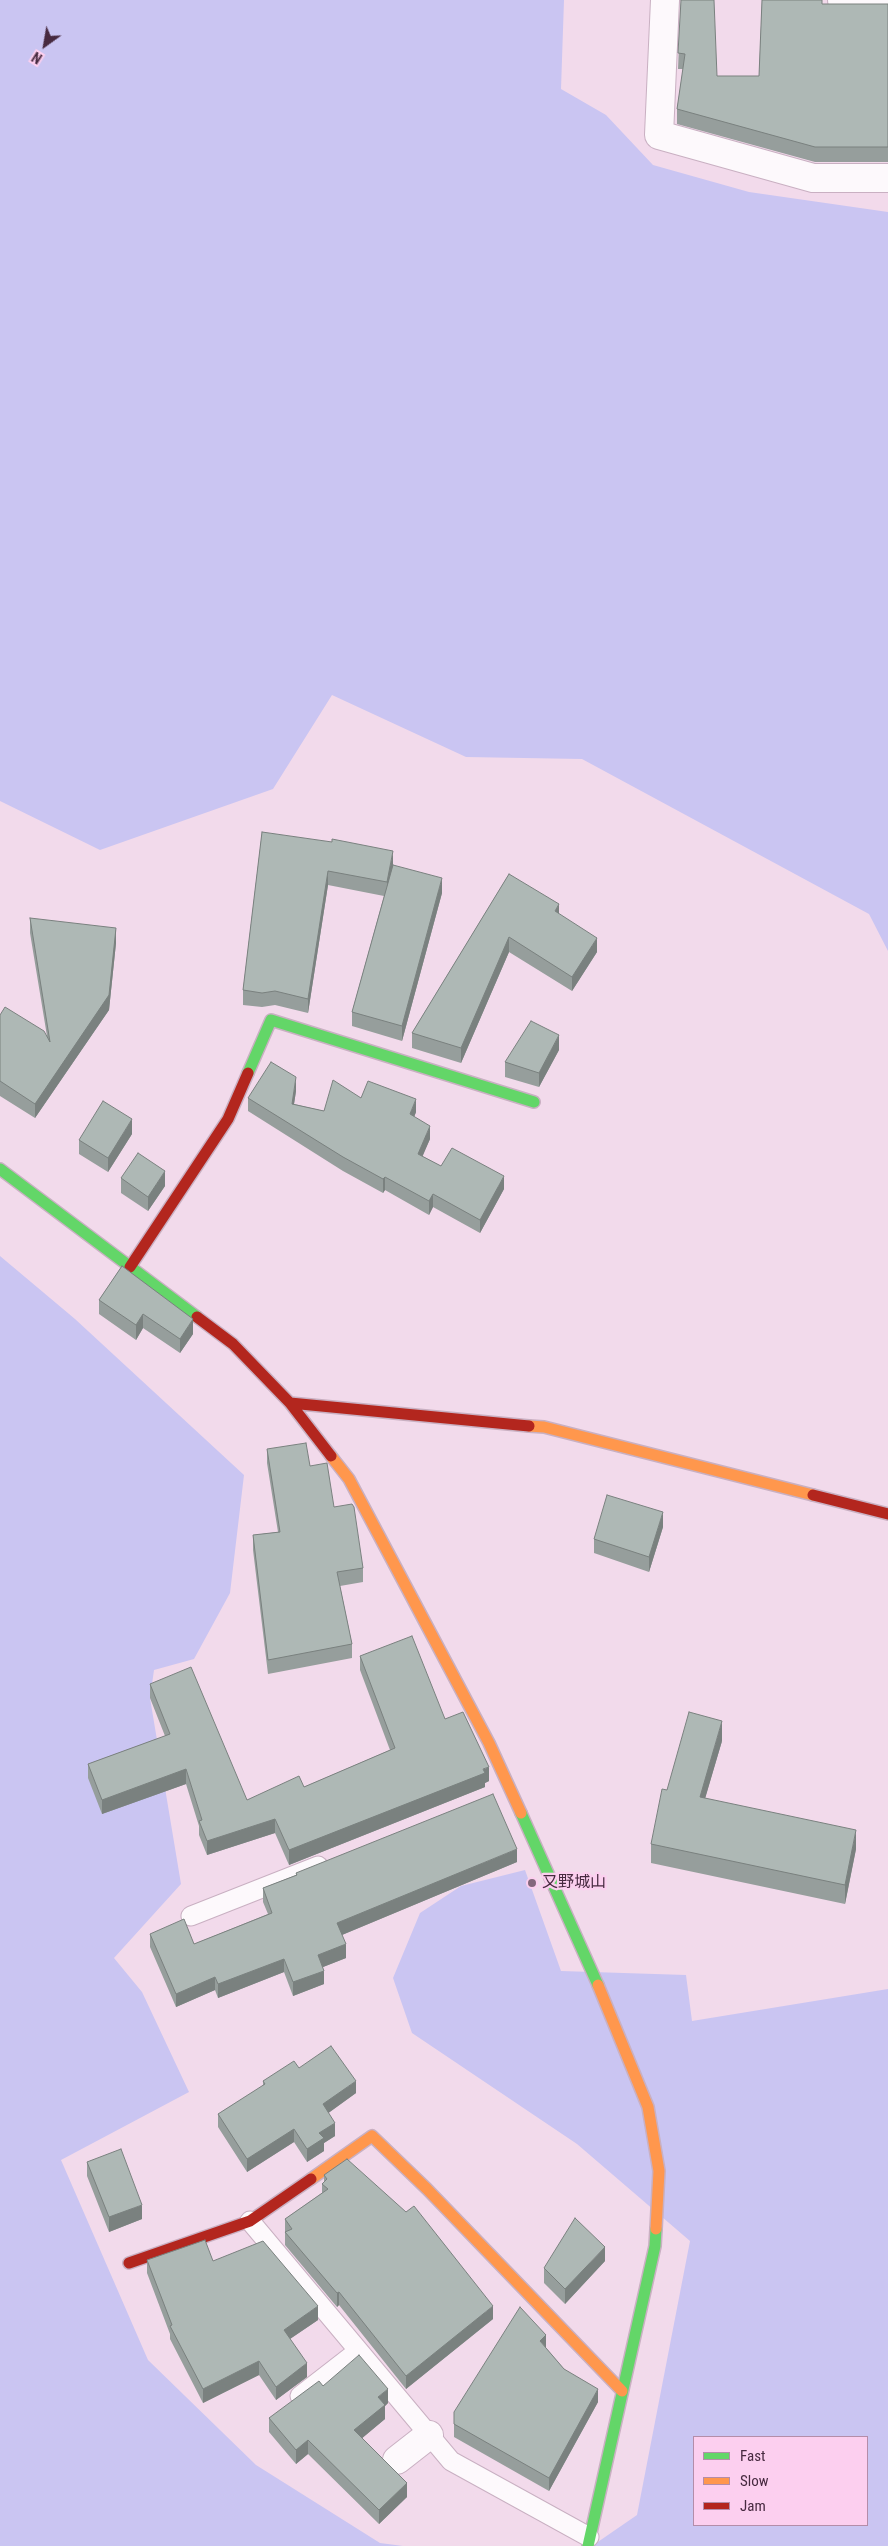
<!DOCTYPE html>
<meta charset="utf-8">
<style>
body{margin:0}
#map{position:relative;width:888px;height:2546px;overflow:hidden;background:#f2daeb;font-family:"Roboto Condensed",sans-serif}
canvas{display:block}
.legend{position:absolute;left:693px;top:2436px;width:175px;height:90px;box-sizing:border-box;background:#fccfef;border:1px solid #b48da9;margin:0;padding:6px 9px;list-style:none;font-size:15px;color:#472a40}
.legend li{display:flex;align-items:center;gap:10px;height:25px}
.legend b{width:25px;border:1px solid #b48da9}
.north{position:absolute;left:20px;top:20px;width:50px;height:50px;-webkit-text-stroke:4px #fccfef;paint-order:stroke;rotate:212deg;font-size:14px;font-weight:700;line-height:20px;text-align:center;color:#472a40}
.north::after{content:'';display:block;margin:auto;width:18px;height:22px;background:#472a40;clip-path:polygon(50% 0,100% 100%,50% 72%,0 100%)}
</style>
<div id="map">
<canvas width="888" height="2546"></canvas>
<ul class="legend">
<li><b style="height:6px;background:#63d668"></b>Fast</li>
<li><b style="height:6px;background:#ff974d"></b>Slow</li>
<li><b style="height:6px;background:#b3261e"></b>Jam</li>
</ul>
<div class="north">N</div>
</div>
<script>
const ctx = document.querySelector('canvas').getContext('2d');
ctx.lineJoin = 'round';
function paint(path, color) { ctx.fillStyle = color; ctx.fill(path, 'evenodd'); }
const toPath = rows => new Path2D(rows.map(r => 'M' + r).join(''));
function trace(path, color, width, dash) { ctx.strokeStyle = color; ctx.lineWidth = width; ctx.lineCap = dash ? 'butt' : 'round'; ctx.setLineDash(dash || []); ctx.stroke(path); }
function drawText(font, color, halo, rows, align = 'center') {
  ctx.font = font + ' "Roboto Condensed","Noto Sans JP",sans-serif'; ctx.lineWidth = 4.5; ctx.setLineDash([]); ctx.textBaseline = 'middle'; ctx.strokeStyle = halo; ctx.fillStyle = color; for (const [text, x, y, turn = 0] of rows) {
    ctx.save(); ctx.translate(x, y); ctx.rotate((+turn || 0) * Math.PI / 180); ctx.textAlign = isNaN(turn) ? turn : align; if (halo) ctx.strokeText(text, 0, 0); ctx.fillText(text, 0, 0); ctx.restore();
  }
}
paint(toPath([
 [0,0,564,0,561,89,606,115,653,165,749,192,888,212,888,951,869,914,582,759,466,757,332,695,273,789,100,850,0,801],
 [0,1256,75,1319,244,1475,230,1593,194,1659,154,1670,150,1698,181,1884,114,1958,142,1992,189,2092,61,2160,148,2360,256,2465,380,2543,403,2546,0,2546],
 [525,1870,561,1971,686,1975,692,2021,888,1989,888,2546,592,2546,637,2515,690,2241,577,2144,412,2033,393,1978,420,1913,461,1886],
 [694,2437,867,2437,867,2525,694,2525]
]), '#cac5f2');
const lane = toPath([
 [191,1916,318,1866],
 [250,2221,451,2461,589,2537],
 [300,2396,358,2351]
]);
const street = toPath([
 [665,0,659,135,813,178,888,178],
 [842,0,888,1],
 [397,2460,429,2435]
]);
const fast = toPath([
 [248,1073,271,1020,534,1102],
 [0,1169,197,1317],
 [521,1813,598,1985],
 [588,2546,655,2246,656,2229]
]);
const slow = toPath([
 [529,1426,544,1427,813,1495],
 [331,1456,349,1479,489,1743,521,1813],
 [598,1985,648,2107,659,2171,656,2229],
 [311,2179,372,2136,427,2189,622,2391]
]);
const jam = toPath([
 [130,1267,228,1119,248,1073],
 [197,1317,233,1344,290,1403,331,1456],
 [290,1403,529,1426],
 [813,1495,888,1514],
 [129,2263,250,2221,311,2179]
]);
trace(lane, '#c9b0c2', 21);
trace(street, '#c9b0c2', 30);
trace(fast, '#c9b0c2', 14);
trace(slow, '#c9b0c2', 14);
trace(jam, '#c9b0c2', 14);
trace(lane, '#fdf9fc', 19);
trace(street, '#fdf9fc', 28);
trace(fast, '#63d668', 11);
trace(slow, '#ff974d', 11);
trace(jam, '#b3261e', 11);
paint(toPath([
 [681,0,717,76,759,76,762,0,822,0,822,4,888,4,888,162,815,162,677,124,677,109,683,69,678,69],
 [262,832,393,866,442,893,402,1041,352,1026,352,1012,384,896,328,885,308,1013,275,1005,262,1007,243,1005,243,990],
 [509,874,559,914,597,952,572,991,509,952,461,1063,412,1048,412,1033],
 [30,918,116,943,109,1010,35,1118,0,1096,0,1015,47,1036,30,933],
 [559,1050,539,1087,505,1077,505,1062],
 [296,1091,294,1104,324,1111,361,1098,416,1112,414,1117,430,1139,422,1156,441,1166,504,1189,480,1233,433,1207,429,1215,385,1190,383,1193,343,1171,248,1111,248,1098],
 [132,1134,108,1172,79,1154,79,1140],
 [121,1178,165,1186,148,1211,121,1193],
 [122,1266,193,1334,180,1353,143,1328,136,1340,99,1314,99,1300],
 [267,1449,310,1466,334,1507,363,1568,363,1582,340,1586,352,1644,352,1658,268,1674,253,1550,253,1535,278,1532,267,1463],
 [663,1527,649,1572,594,1553,594,1539],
 [360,1656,445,1719,489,1781,485,1783,485,1787,289,1865,275,1833,207,1855,199,1835,199,1826,186,1784,102,1814,88,1778,88,1764,165,1736,150,1698,150,1684,247,1800,304,1787,390,1750,360,1670],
 [722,1741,705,1798,856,1849,845,1904,651,1863,651,1844,667,1790],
 [517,1862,342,1935,346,1958,323,1967,324,1984,293,1996,284,1972,218,1998,215,1990,176,2007,150,1947,150,1934,194,1944,268,1914,263,1902,263,1888,296,1875,296,1873],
 [299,2068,356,2093,328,2113,335,2136,324,2143,324,2151,307,2162,294,2142,247,2172,218,2127,218,2114,263,2086,263,2081],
 [87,2162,142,2219,109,2232,87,2176],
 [324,2175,493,2319,406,2389,339,2305,337,2307,285,2245,285,2219,322,2193,322,2184,324,2182],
 [147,2260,213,2261,318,2320,290,2339,307,2377,276,2400,259,2375,203,2403,170,2339,170,2334,147,2273],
 [605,2261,565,2304,544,2283,544,2268],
 [546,2348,564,2369,598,2402,549,2491,454,2437,454,2412],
 [323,2386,388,2403,385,2406,385,2419,362,2438,407,2497,379,2524,308,2454,296,2464,269,2432,269,2418]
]), '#969e9c');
paint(toPath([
 [393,851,393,866,387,897,387,882],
 [328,871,328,885,308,1013,308,999],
 [442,878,442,893,402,1041,402,1026],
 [559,904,559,919,555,911],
 [116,928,116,943,109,1010,35,1118,35,1104],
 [509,937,509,952,461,1063,461,1048],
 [597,938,597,952,572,991,572,977],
 [559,1035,559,1050,539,1087,539,1073],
 [296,1077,296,1091,292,1117,292,1104],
 [416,1099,416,1112,410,1128,410,1114],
 [132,1119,132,1134,108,1172,108,1158],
 [430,1126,430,1139,418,1167,418,1154],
 [165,1171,165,1186,148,1211,148,1197],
 [504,1176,504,1189,480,1233,480,1220],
 [385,1177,385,1190,383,1193,383,1179],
 [433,1194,433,1207,429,1215,429,1201],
 [143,1314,143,1328,136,1340,136,1325],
 [193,1319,193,1334,180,1353,180,1339],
 [663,1512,663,1527,649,1572,649,1557],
 [722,1721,722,1741,700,1816,700,1797],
 [489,1767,489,1781,485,1783,485,1787,289,1865,289,1850],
 [186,1769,186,1784,102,1814,102,1800],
 [275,1819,275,1833,207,1855,207,1841],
 [856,1830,856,1849,845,1904,845,1885],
 [517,1849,517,1862,337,1937,337,1923],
 [346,1944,346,1958,318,1969,318,1955],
 [284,1959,284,1972,218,1998,218,1984],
 [324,1971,324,1984,293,1996,293,1982],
 [215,1977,215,1990,176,2007,176,1994],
 [356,2081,356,2093,323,2117,323,2104],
 [335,2123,335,2136,324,2143,324,2151,307,2162,307,2149,319,2133],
 [294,2129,294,2142,247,2172,247,2159],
 [142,2205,142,2219,109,2232,109,2217],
 [605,2247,605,2261,565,2304,565,2289],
 [339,2292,339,2305,337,2307,337,2293],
 [318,2306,318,2320,284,2343,284,2330],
 [493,2306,493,2319,406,2389,406,2376],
 [546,2335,546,2348,540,2341],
 [259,2361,259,2375,203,2403,203,2389],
 [307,2363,307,2377,276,2400,276,2387],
 [388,2389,388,2403,385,2406,385,2419,354,2445,354,2430,378,2397],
 [598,2389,598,2402,549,2491,549,2478],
 [308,2440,308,2454,296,2464,296,2450],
 [407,2483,407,2497,379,2524,379,2510]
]), '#7a817f');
const building = toPath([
 [681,0,714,0,717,76,759,76,762,0,822,0,822,4,888,4,888,147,815,147,677,109,685,54,678,53,681,0],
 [262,832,332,842,332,839,393,851,387,882,328,871,308,999,275,991,262,993,243,990,262,832],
 [393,865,442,878,402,1026,352,1012,393,865],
 [509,874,559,904,555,911,597,938,572,977,509,937,461,1048,412,1033,509,874],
 [30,918,116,928,109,995,35,1104,0,1081,0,1015,5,1007,44,1031,50,1042,30,918],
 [531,1021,559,1035,539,1073,505,1062,531,1021],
 [271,1062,296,1077,292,1104,324,1111,333,1080,361,1098,368,1081,416,1099,410,1114,430,1126,418,1154,441,1166,452,1148,504,1176,480,1220,433,1194,429,1201,385,1177,383,1179,343,1157,248,1098,271,1062],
 [103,1101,132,1119,108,1158,79,1140,103,1101],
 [138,1153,165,1171,148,1197,121,1178,138,1153],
 [122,1266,193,1319,180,1339,143,1314,136,1325,99,1300,122,1266],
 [306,1443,310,1466,327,1463,334,1507,352,1504,354,1507,363,1568,337,1572,352,1644,268,1660,253,1535,280,1532,267,1449,306,1443],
 [607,1495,663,1512,649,1557,594,1539,607,1495],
 [412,1636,445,1719,463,1712,489,1767,483,1769,485,1773,289,1850,275,1819,207,1841,199,1821,202,1820,186,1769,102,1800,88,1764,170,1734,150,1684,191,1667,247,1800,299,1776,304,1787,395,1748,360,1656,412,1636],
 [689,1712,722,1721,700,1797,856,1830,845,1885,651,1844,662,1789,667,1790,689,1712],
 [493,1794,517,1849,337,1923,346,1944,318,1955,324,1971,293,1982,284,1959,218,1984,215,1977,176,1994,150,1934,184,1919,194,1944,272,1913,263,1888,297,1875,296,1873,493,1794],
 [331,2046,356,2081,323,2104,335,2123,319,2133,324,2138,307,2149,294,2129,247,2159,218,2114,265,2084,263,2081,294,2061,299,2068,331,2046],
 [121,2149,142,2205,109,2217,87,2162,121,2149],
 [347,2159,406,2212,414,2206,493,2306,406,2376,339,2292,337,2293,285,2232,292,2229,285,2219,328,2189,322,2184,327,2179,324,2175,347,2159],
 [575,2218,605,2247,565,2289,544,2268,575,2218],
 [205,2240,213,2261,263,2241,318,2306,284,2330,307,2363,276,2387,259,2361,203,2389,170,2326,172,2325,147,2260,205,2240],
 [520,2307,546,2335,540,2341,564,2369,598,2389,549,2478,454,2424,454,2412,520,2307],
 [359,2355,388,2389,378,2397,385,2405,354,2430,407,2483,379,2510,308,2440,296,2450,269,2418,319,2381,323,2386,359,2355]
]);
paint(building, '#aeb8b5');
trace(building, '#7a817f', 1);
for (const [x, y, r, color] of [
 [532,1883,5,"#83687c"]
]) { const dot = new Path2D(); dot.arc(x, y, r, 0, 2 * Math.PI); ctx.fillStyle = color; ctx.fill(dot); trace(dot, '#fccfef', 2); }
drawText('16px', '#472a40', '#fccfef', [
 ["又野城山",542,1883]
], 'left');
</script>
